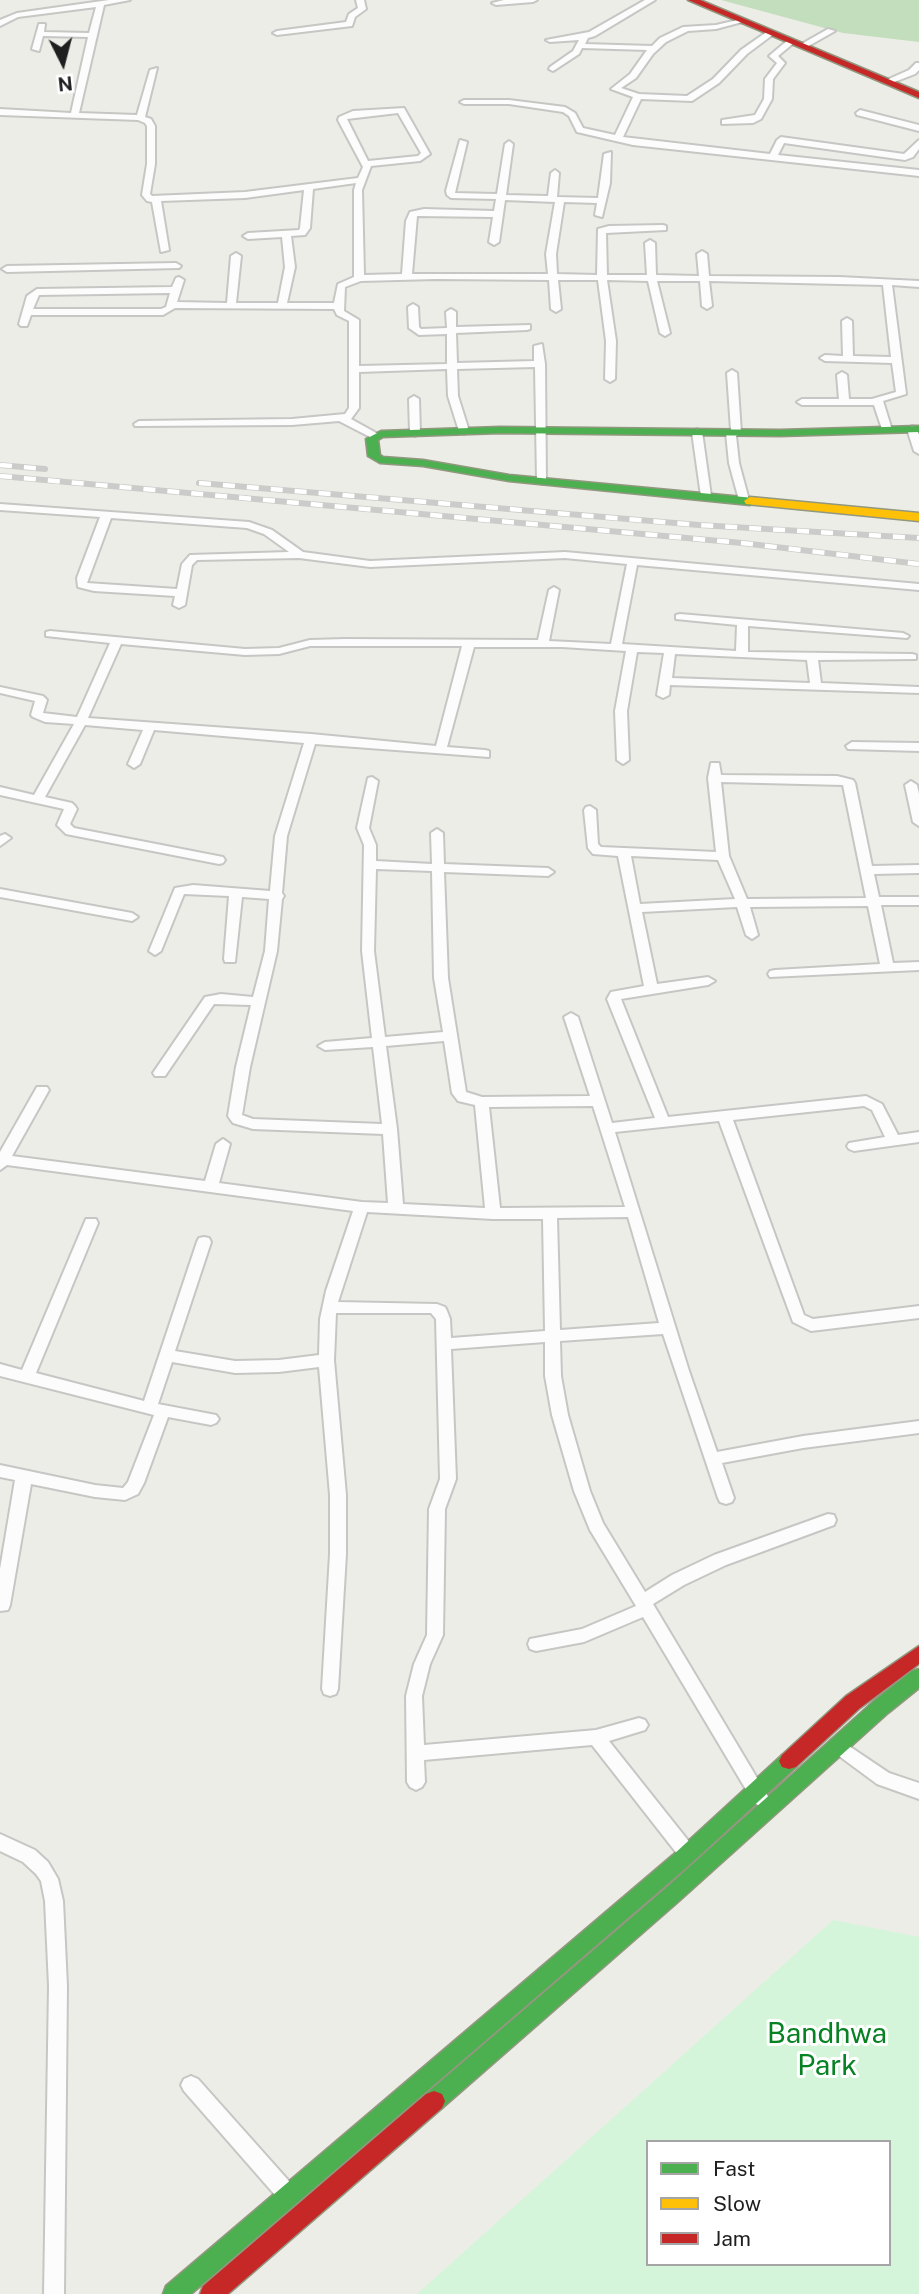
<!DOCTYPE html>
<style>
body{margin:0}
#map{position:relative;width:919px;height:2294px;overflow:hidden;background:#edede8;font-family:"Public Sans",sans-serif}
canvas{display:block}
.legend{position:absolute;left:646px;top:2140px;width:245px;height:126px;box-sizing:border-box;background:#fff;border:2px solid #a5a5a5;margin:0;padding:9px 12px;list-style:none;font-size:21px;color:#1f1f1f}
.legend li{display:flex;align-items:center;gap:14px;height:35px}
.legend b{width:35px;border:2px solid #a5a5a5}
.north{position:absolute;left:28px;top:28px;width:70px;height:70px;-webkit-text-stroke:5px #fff;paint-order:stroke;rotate:174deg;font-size:19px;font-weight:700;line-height:28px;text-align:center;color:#1f1f1f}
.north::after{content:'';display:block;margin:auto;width:24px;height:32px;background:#1f1f1f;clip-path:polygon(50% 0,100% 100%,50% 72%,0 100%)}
</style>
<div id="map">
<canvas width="919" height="2294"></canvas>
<ul class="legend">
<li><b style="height:9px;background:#4caf50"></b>Fast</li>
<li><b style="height:9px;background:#ffc107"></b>Slow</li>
<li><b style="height:9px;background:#c62828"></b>Jam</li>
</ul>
<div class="north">N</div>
</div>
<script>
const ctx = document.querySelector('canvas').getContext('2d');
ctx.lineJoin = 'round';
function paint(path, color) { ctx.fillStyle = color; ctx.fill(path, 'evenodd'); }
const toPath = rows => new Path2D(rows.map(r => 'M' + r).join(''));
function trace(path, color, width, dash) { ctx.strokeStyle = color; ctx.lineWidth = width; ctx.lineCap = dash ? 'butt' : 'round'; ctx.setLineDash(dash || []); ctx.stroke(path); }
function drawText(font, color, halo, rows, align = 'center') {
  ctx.font = font + ' "Public Sans",sans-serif'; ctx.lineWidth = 6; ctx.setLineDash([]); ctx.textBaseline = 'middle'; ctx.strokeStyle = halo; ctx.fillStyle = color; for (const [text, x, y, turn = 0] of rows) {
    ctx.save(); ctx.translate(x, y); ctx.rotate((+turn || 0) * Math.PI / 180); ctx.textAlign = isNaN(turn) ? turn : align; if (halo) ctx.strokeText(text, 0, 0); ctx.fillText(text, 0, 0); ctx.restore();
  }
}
paint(toPath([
 [721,0,919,0,919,42,843,33]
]), '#c3debc');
paint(toPath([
 [833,1920,919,1937,919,2294,417,2294],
 [648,2142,889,2142,889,2264,648,2264]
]), '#d4f5d9');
const street = toPath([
 [109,0,130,0,104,5,79,113,137,115,150,70,157,68,145,117,151,119,155,126,155,164,150,194,152,196,245,192,358,178,363,167,338,120,339,117,353,111,404,108,430,154,420,161,371,166,362,190,364,275,402,274,406,221,410,212,424,209,494,211,496,199,451,198,447,195,446,191,460,140,467,142,455,193,497,194,505,144,509,141,513,144,506,195,548,196,551,173,555,170,559,173,557,197,598,198,604,154,611,152,610,183,602,217,595,215,597,203,564,202,556,254,557,274,597,275,598,229,609,226,663,225,666,226,666,230,606,233,607,275,647,275,645,243,650,240,655,243,656,275,699,276,697,254,702,251,707,254,709,276,839,277,919,281,919,287,892,285,906,394,883,401,892,430,883,432,874,405,802,405,797,402,802,399,839,399,837,375,842,372,847,375,849,399,872,399,896,392,892,363,825,361,820,358,825,355,843,356,842,321,847,318,852,321,853,356,891,357,883,285,709,281,712,306,707,309,702,306,700,281,657,281,670,333,665,336,660,333,648,281,607,280,616,341,615,379,610,382,605,379,606,341,598,280,558,280,561,309,556,312,551,309,549,280,436,279,361,281,345,287,344,311,359,320,359,366,447,364,447,334,419,335,409,328,408,307,413,304,418,307,419,327,421,329,447,328,446,312,451,309,456,312,456,327,530,325,530,329,527,330,456,333,457,363,534,361,534,346,542,344,545,364,546,483,542,484,537,481,535,367,457,369,458,396,469,431,464,434,459,431,448,396,447,369,359,372,359,408,351,419,378,434,379,436,374,439,339,421,292,425,135,426,134,424,139,421,292,419,345,414,349,408,349,321,337,315,334,309,175,308,163,315,31,315,27,326,21,326,19,324,27,296,37,289,172,287,176,278,179,277,184,280,177,302,227,303,231,256,236,253,241,256,236,303,278,303,285,267,282,237,248,239,243,236,248,233,299,230,300,228,304,190,245,198,161,201,169,250,161,252,152,202,147,201,142,195,147,164,147,126,145,123,138,120,0,115,0,109,71,113,88,37,43,36,39,51,32,49,39,24,45,24,44,32,89,33,96,7,18,17,0,26,0,20,17,13,109,0],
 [398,113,421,153,418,156,368,161,347,119,398,113],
 [356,183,354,190,354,277,338,284,334,303,287,303,295,267,291,236,305,235,310,228,313,189,356,183],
 [505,200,555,202,546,254,548,274,412,274,417,216,493,217,489,242,494,245,499,242,505,200],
 [170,293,166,307,161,309,33,309,39,295,170,293],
 [356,0,364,0,366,9,355,17,352,26,277,35,273,33,277,31,346,22,349,14,358,8,356,0],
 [504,0,537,0,533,2,496,5,492,3,504,0],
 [645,0,655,0,595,36,588,38,585,44,652,46,660,38,683,27,716,25,742,19,746,21,716,29,688,31,666,42,653,54,636,78,621,88,639,94,687,96,713,79,741,50,768,31,775,33,747,54,719,83,692,101,641,99,623,137,770,154,777,140,781,137,904,154,919,140,919,149,913,157,905,160,784,143,778,155,919,170,919,176,633,145,577,132,569,116,563,112,509,104,464,104,460,102,464,100,509,100,565,107,575,113,583,128,615,135,633,97,611,89,630,74,647,50,582,48,579,54,553,71,549,69,550,67,573,51,579,40,550,42,546,40,589,32,645,0],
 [828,29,835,31,805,48,798,46,828,29],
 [788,40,795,42,778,56,785,63,773,79,772,99,761,119,753,123,722,124,722,120,755,115,764,99,765,79,777,63,769,56,788,40],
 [916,63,919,63,919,70,915,74,889,84,882,82,909,70,916,63],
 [860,110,919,125,919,131,857,115,856,113,860,110],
 [176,263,181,266,179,268,7,272,2,269,7,266,176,263],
 [732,370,737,373,741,433,736,436,739,463,749,500,744,503,739,500,729,463,726,433,731,430,727,373,732,370],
 [414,396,419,399,420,433,415,436,410,433,409,399,414,396],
 [912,426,916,427,919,435,919,454,914,451,907,429,912,426],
 [697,429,702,432,711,496,706,499,701,496,692,432,697,429],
 [0,504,249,522,272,530,303,552,370,561,565,552,919,584,919,590,637,565,622,644,736,651,737,625,676,619,676,615,680,614,903,633,909,636,907,638,748,626,748,652,912,654,916,655,916,659,818,660,821,683,919,687,919,693,670,685,669,695,663,698,657,695,664,653,637,652,627,711,629,760,623,764,617,760,615,711,626,651,562,647,474,647,447,747,485,750,489,751,489,757,315,744,287,836,282,893,284,896,282,899,277,951,250,1067,242,1115,253,1119,382,1124,373,1047,325,1050,318,1046,325,1042,372,1038,362,951,364,845,357,828,368,778,372,777,378,781,369,828,376,845,376,861,432,864,431,833,437,829,443,833,444,864,548,868,554,872,548,876,444,872,448,978,466,1092,482,1097,590,1096,564,1017,571,1013,578,1017,612,1123,655,1118,607,999,611,992,644,986,618,856,593,854,588,848,584,810,586,807,590,806,596,810,598,844,601,847,716,852,708,778,711,763,719,763,721,775,837,776,853,780,855,783,872,866,919,865,919,873,874,874,879,897,919,897,919,905,881,905,893,963,919,962,919,970,770,977,768,974,770,971,775,970,880,964,868,906,750,907,758,935,752,939,746,935,737,907,642,912,657,984,708,977,715,981,708,985,621,999,668,1117,866,1096,882,1104,898,1135,919,1132,919,1142,854,1151,849,1149,847,1146,849,1143,885,1137,872,1110,864,1106,733,1120,804,1315,813,1319,919,1306,919,1318,811,1331,793,1322,719,1121,615,1132,689,1371,717,1452,803,1436,919,1421,919,1433,803,1448,722,1463,734,1498,732,1502,726,1504,720,1502,718,1498,663,1334,560,1341,561,1376,568,1415,590,1491,603,1523,645,1592,672,1575,714,1555,828,1514,834,1515,836,1520,834,1525,726,1565,684,1585,653,1604,766,1793,769,1798,766,1803,760,1806,754,1803,643,1617,584,1642,536,1651,530,1649,528,1644,530,1639,582,1629,636,1606,590,1530,574,1491,552,1415,545,1376,545,1342,451,1349,456,1479,445,1509,443,1635,430,1664,422,1696,424,1745,596,1730,639,1718,645,1720,648,1725,645,1730,609,1741,694,1848,697,1854,694,1860,688,1862,682,1860,592,1745,424,1760,425,1782,422,1787,416,1790,410,1787,407,1782,406,1696,414,1664,427,1635,429,1509,440,1479,436,1319,431,1313,336,1313,334,1360,346,1495,346,1554,338,1689,336,1694,330,1696,324,1694,322,1689,330,1554,330,1495,319,1367,279,1372,235,1373,172,1362,158,1404,216,1415,219,1419,216,1423,211,1425,168,1417,144,1483,138,1494,125,1500,95,1497,31,1484,10,1605,8,1610,0,1611,0,1569,15,1480,0,1477,0,1465,95,1485,123,1488,128,1482,154,1415,0,1376,0,1364,22,1370,86,1219,96,1219,98,1223,36,1373,144,1401,197,1242,199,1238,204,1237,209,1238,211,1242,175,1351,235,1361,279,1360,319,1355,320,1319,326,1291,353,1211,7,1165,0,1170,0,1152,37,1087,47,1087,49,1090,12,1156,205,1181,216,1144,223,1139,230,1144,219,1183,362,1202,388,1203,383,1134,253,1129,233,1123,230,1119,228,1116,236,1067,251,1005,214,1004,165,1076,155,1076,153,1073,205,997,221,994,253,997,265,951,269,899,242,897,235,962,225,962,224,959,229,896,184,894,161,951,155,955,149,951,175,888,193,885,270,891,275,836,304,743,154,730,140,764,134,768,128,764,143,730,85,725,45,797,72,803,75,806,77,809,70,824,74,828,223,857,225,860,223,863,219,864,66,834,57,825,64,809,0,795,0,787,34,795,74,724,45,722,33,717,31,715,35,701,0,693,0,687,43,696,47,700,43,713,77,717,110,643,46,636,46,632,50,631,245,649,279,648,310,640,345,639,538,640,549,590,554,587,559,590,549,641,611,644,627,564,565,558,370,567,299,558,197,560,192,565,185,605,179,608,173,605,175,596,94,591,78,587,77,578,100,517,0,510,0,504],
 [111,518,247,528,264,534,289,552,190,555,182,564,177,589,87,583,111,518],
 [121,644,245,655,279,654,310,646,462,646,436,746,311,734,88,718,121,644],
 [675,654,807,660,810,683,672,678,675,654],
 [721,782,843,785,866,898,747,899,729,856,721,782],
 [631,856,718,860,735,899,640,904,631,856],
 [376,869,432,871,434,978,443,1032,385,1037,374,951,376,869],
 [444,1041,452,1093,458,1101,475,1105,485,1208,403,1204,397,1129,386,1046,444,1041],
 [593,1106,625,1207,500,1208,489,1107,593,1106],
 [367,1212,493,1219,543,1219,545,1331,451,1338,450,1319,447,1311,445,1307,437,1304,338,1302,367,1212],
 [628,1217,659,1323,560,1330,557,1218,628,1217],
 [852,742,919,743,919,751,848,749,846,746,852,742],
 [911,781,917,785,919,794,919,826,913,822,905,785,911,781],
 [5,834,11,838,0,846,0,836,5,834],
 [0,889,132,913,138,917,132,921,0,897,0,889],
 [837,1738,889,1773,919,1783,919,1799,877,1784,831,1750,828,1745,831,1740,837,1738],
 [0,1834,35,1850,48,1862,58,1879,63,1901,67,1986,64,2294,44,2294,49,1986,45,1901,41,1881,36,1874,23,1862,0,1851,0,1834],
 [191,2076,198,2079,296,2189,299,2196,296,2203,289,2206,282,2203,184,2091,181,2085,184,2079,191,2076]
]);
const fast = toPath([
 [919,426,919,432,780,436,500,433,383,437,378,440,380,455,383,457,423,460,509,475,754,498,756,501,750,505,509,481,423,466,380,463,368,456,366,439,381,431,500,427,780,430,919,426],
 [919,1669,919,1688,888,1713,679,1901,442,2108,434,2111,426,2108,423,2101,426,2094,665,1889,874,1701,912,1671,919,1669],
 [789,1753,796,1755,799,1761,796,1767,687,1867,191,2294,163,2294,166,2286,673,1855,782,1755,789,1753]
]);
const slow = toPath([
 [750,497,919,513,919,521,746,504,744,501,750,497]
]);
const jam = toPath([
 [688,0,700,0,919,92,919,98,688,0],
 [919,1646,919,1664,860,1708,796,1767,789,1769,782,1767,779,1761,782,1755,846,1696,919,1646],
 [434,2091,442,2094,445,2101,442,2108,228,2294,200,2294,203,2286,426,2094,434,2091]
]);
trace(street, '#c6c6c4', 4);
trace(fast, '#92987f', 3);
trace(slow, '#92987f', 3);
trace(jam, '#92987f', 3);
paint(street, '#fcfcfc');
paint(fast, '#4caf50');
paint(slow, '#ffc107');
paint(jam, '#c62828');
const rail = toPath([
 [0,465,45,469],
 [0,476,742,543,919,564],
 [199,483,699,525,919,538]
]);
trace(rail, '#cbcbca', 6);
trace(rail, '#fff', 4.5, [12]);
drawText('28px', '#078223', '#fff', [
 ["Bandhwa",827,2034],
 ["Park",827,2066]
]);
</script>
